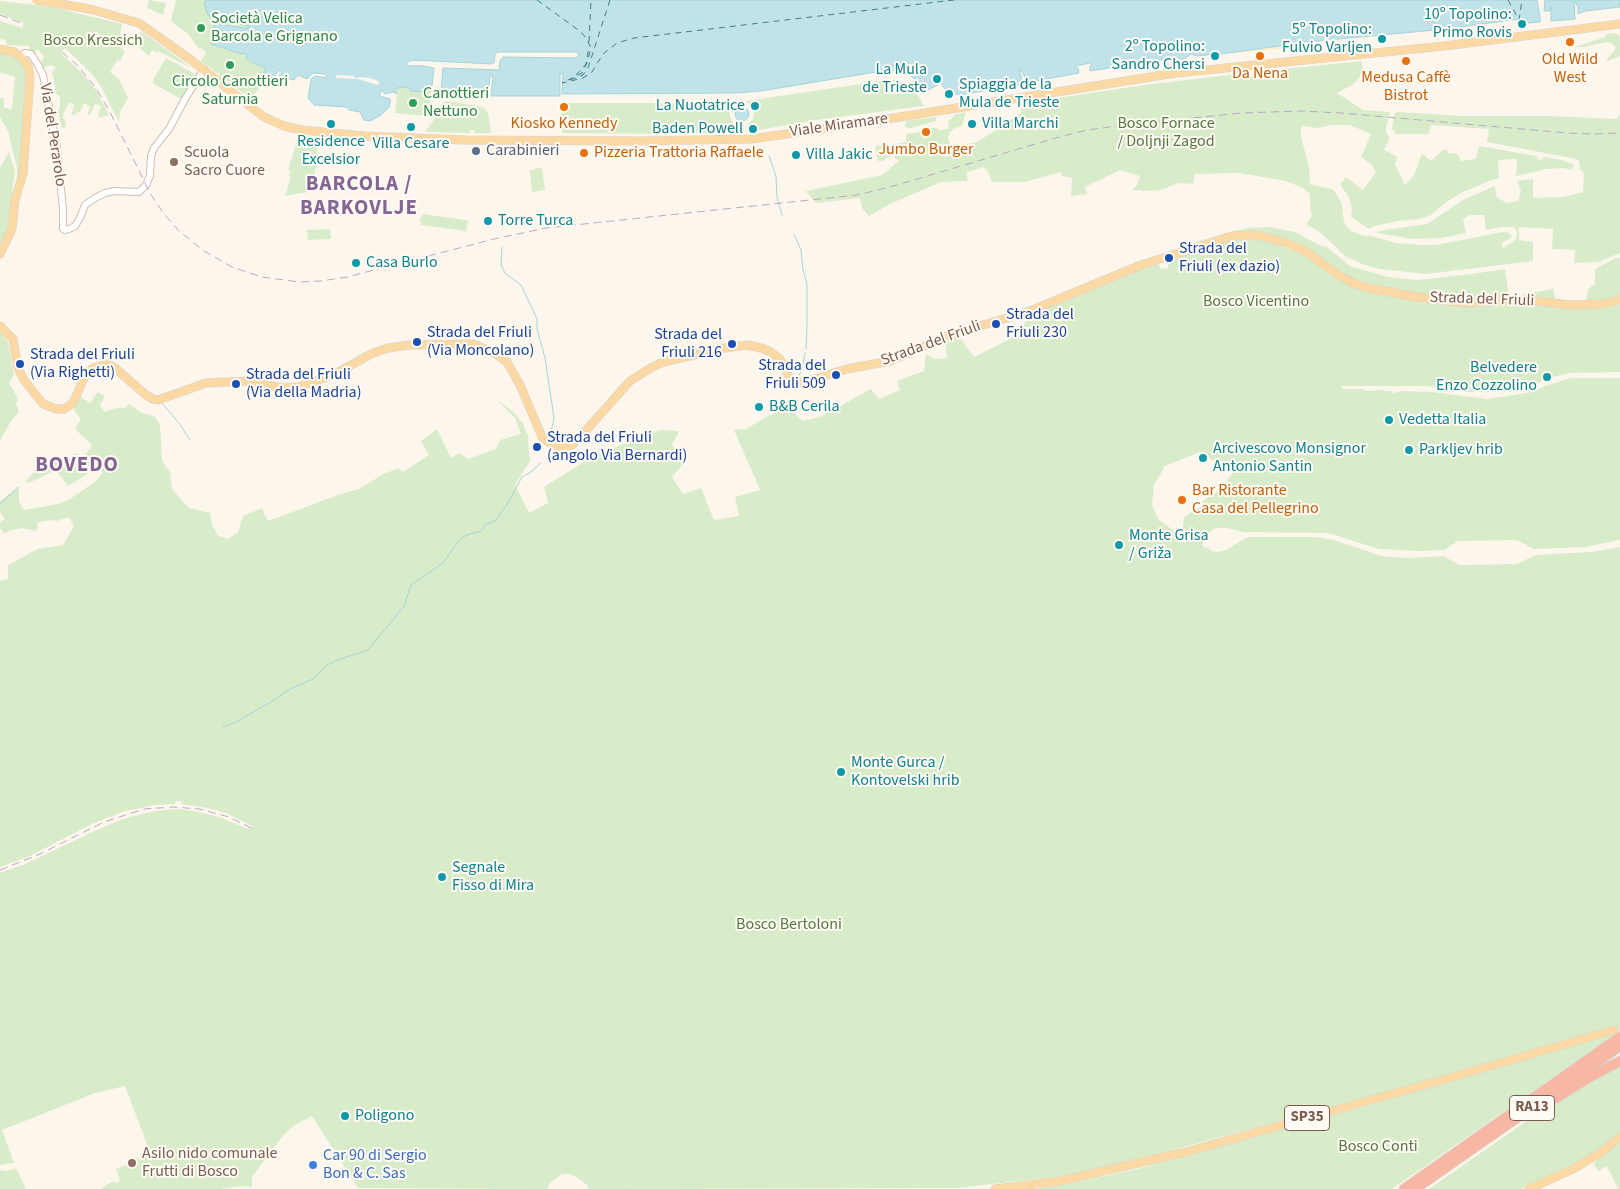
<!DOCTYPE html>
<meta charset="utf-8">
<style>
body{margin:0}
canvas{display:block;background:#fdf6ec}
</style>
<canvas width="1620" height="1189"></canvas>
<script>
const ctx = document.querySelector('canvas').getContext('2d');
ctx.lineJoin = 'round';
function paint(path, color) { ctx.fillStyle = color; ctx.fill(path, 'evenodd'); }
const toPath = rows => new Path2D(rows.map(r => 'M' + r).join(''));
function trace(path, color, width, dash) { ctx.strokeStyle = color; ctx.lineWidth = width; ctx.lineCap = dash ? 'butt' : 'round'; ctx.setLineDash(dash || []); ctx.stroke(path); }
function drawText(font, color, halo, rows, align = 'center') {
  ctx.font = font + ' "Source Sans 3",sans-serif'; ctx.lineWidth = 4; ctx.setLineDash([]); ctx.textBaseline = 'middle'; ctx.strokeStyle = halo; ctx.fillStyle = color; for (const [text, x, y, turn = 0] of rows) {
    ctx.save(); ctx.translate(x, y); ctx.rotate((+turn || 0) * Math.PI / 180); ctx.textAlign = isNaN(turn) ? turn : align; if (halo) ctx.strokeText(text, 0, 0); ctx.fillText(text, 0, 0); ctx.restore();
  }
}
paint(toPath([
 [149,0,166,3,163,15,147,8],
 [176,0,205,0,206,2,204,3,213,19,249,26,249,28,244,28,214,23,211,44,242,54,243,52,248,56,246,59,253,63,267,68,262,75,268,76,251,99,201,61,206,53,203,50,203,49,201,48,199,49,187,33,171,21],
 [0,1,52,7,122,24,118,45,125,52,120,61,117,60,110,72,119,79,128,98,120,112,119,122,101,87,91,73,65,48,61,53,85,76,96,90,109,115,100,118,98,115,101,106,95,104,90,115,88,114,90,106,84,103,80,112,77,112,75,115,71,114,75,105,69,102,63,115,63,119,65,119,66,127,62,128,58,112,60,105,60,96,56,94,53,75,52,73,56,67,51,65,44,68,41,64,43,62,41,60,44,57,38,49,33,54,29,50,29,46,6,45,6,40,0,39,0,21,22,28,24,23,0,14],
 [141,31,192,68,158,51,157,53,152,50,149,56,137,46,142,41,139,37],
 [1614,33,1620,36,1620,56,1607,61,1607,59,1615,50,1615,46,1612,44,1608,42,1600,43,1585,47,1575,47,1605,37,1607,34],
 [0,51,12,54,21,59,28,73,21,174,17,181,17,168,8,131,0,117,0,98,4,98,4,108,12,109,15,77,0,72],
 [166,58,195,74,181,99,154,84,153,80],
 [1361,61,1363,68,1362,74,1357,80,1352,85,1337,93,1363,110,1390,112,1386,128,1386,133,1390,137,1384,150,1397,157,1395,164,1405,185,1413,177,1422,154,1431,161,1443,150,1447,149,1448,153,1458,154,1461,161,1476,159,1479,146,1537,156,1537,159,1542,160,1543,157,1562,160,1574,165,1571,170,1564,168,1546,169,1516,176,1517,159,1498,160,1499,178,1489,181,1461,193,1445,203,1431,215,1419,219,1398,221,1375,226,1369,229,1351,217,1352,208,1348,196,1340,184,1346,177,1363,190,1376,172,1371,164,1361,157,1371,134,1350,125,1332,125,1318,128,1301,126,1301,137,1309,167,1310,184,1334,190,1342,204,1344,223,1351,231,1364,236,1372,236,1396,243,1422,245,1436,245,1503,232,1509,233,1512,236,1508,240,1501,243,1503,248,1514,241,1517,238,1517,232,1514,227,1501,227,1486,230,1484,215,1470,215,1463,219,1466,233,1441,238,1412,239,1377,233,1378,231,1427,224,1463,200,1495,186,1496,196,1501,200,1507,203,1518,201,1521,191,1517,181,1533,179,1533,198,1564,197,1583,192,1584,173,1580,169,1579,161,1572,158,1487,142,1489,129,1431,125,1428,134,1396,134,1392,129,1393,121,1394,115,1397,112,1463,116,1549,116,1616,119,1620,115,1620,253,1598,262,1574,263,1575,250,1552,249,1553,229,1519,227,1519,240,1533,242,1533,261,1426,274,1379,269,1362,264,1345,256,1321,233,1306,224,1312,216,1310,209,1310,194,1303,188,1286,181,1240,173,1195,174,1193,184,1179,183,1160,190,1151,191,1132,190,1137,185,1140,176,1120,170,1085,187,1087,194,1071,196,1072,178,1062,176,1061,172,1025,182,992,182,987,170,983,167,966,173,968,181,941,182,892,203,869,216,862,208,860,198,816,203,806,191,882,175,899,161,892,155,882,161,878,161,875,146,885,145,886,149,896,147,896,144,906,142,906,134,920,132,922,137,931,134,930,129,937,127,938,130,947,129,949,128,948,122,956,114,966,112,962,126,953,129,949,134,948,139,952,148,979,141,1021,113,1021,104,1042,100,1043,104,1050,102,1050,99,1145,85,1236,74,1237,78,1257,76,1256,72],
 [888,80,896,80,910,87,919,97,924,106,816,120,747,132,748,124,753,119,754,114,753,107,746,101],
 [426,85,432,86,428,116,395,113,397,94,395,90,397,88,403,87,410,88,413,91,425,92],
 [446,101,479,106,485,108,488,113,491,133,474,133,474,130,470,130,470,133,425,132,436,117,442,103],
 [735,101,730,111,730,116,731,120,738,127,738,132,681,134,562,133,561,103,669,103],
 [936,117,936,121,911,128,908,128,905,126,906,121],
 [298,138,319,140,318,142,313,191,285,196,291,177,289,176,290,171,288,170],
 [9,152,15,172,12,192,12,222,0,250,0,168],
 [535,168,542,168,545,190,532,192,530,170,535,170],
 [423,214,464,220,468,221,466,231,421,225,420,218,422,217],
 [1269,227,1295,232,1321,246,1327,247,1350,266,1388,277,1418,280,1472,274,1505,269,1509,297,1553,289,1556,300,1466,299,1440,297,1370,285,1354,281,1294,243,1230,234,1193,243,1226,233,1248,228],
 [330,229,331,239,308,240,307,230],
 [1238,239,1254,239,1271,242,1308,257,1362,289,1414,301,1450,305,1479,307,1526,303,1586,309,1602,308,1620,305,1620,372,1570,373,1549,378,1546,375,1545,379,1529,388,1512,392,1467,392,1426,386,1341,386,1343,389,1363,389,1365,391,1382,390,1384,391,1391,391,1393,393,1403,391,1432,392,1487,399,1533,392,1545,386,1571,378,1620,378,1620,540,1585,547,1534,549,1517,540,1458,541,1444,550,1419,551,1379,549,1328,533,1244,532,1227,528,1215,528,1211,531,1207,539,1202,544,1205,548,1207,547,1211,551,1218,552,1226,550,1244,539,1250,537,1316,537,1334,540,1381,556,1408,558,1444,556,1459,565,1517,564,1535,555,1591,552,1620,547,1620,1031,1392,1189,1035,1189,1073,1183,1137,1169,1342,1113,1615,1034,1613,1026,1386,1092,1129,1162,1071,1175,957,1188,589,1189,587,1185,578,1178,570,1174,562,1174,550,1183,547,1189,358,1188,312,1116,293,1126,282,1137,252,1177,252,1187,242,1186,219,1189,101,1189,108,1184,114,1181,117,1183,120,1181,116,1169,133,1162,132,1158,136,1157,139,1159,149,1156,149,1154,147,1144,125,1086,95,1093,2,1130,14,1163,0,1165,0,873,25,864,101,828,126,818,154,811,177,809,194,811,219,817,248,829,252,826,226,813,207,808,181,804,181,801,176,801,175,804,155,805,125,811,94,823,30,856,0,867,0,581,8,579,8,565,38,549,63,545,74,526,70,519,66,518,57,521,53,520,38,522,37,531,21,528,9,531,5,534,0,528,0,522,5,519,0,512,0,501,19,487,19,501,24,510,58,504,70,499,96,481,103,472,97,468,68,486,56,470,33,481,28,483,26,481,36,470,39,462,48,463,53,456,68,464,75,453,84,457,92,445,75,429,81,419,74,410,79,396,90,403,98,392,105,396,100,405,104,412,116,408,125,408,129,404,140,412,155,417,160,425,162,461,170,472,172,489,189,508,210,513,212,525,218,536,228,539,238,532,243,516,262,508,268,521,341,494,359,489,382,475,398,468,403,472,429,455,421,441,437,429,451,458,459,453,468,459,496,449,500,440,521,434,515,418,496,399,512,411,522,422,528,436,529,455,531,459,515,485,529,513,548,503,544,487,595,455,660,430,679,431,672,445,684,463,672,477,683,494,701,488,714,520,739,516,735,497,760,490,734,430,746,429,768,416,785,408,794,413,802,421,820,417,871,389,879,399,900,390,897,381,924,371,926,354,935,359,947,358,945,341,959,337,974,357,1020,334,1029,314,1158,262,1161,269,1168,268,1168,259,1221,242],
 [1202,451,1212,460,1226,462,1233,466,1234,469,1233,473,1220,490,1202,501,1203,503,1201,506,1184,517,1182,537,1158,519,1152,504,1154,485,1165,466],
 [1616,258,1620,258,1620,298,1603,302,1586,302,1588,289,1595,284,1595,269],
 [0,332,8,342,14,375,9,383,18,399,16,403,19,412,11,421,0,441],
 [1620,1065,1620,1134,1592,1155,1576,1165,1521,1189,1429,1189,1545,1108,1589,1081],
 [1620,1141,1620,1189,1618,1189,1607,1166,1598,1171,1594,1164,1597,1159],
 [16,1168,26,1189,0,1189,0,1170,7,1171]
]), '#d8ecc9');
paint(toPath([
 [1291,44,1291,48,1221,54]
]), '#fcefc7');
const water = toPath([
 [205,0,1537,0,1540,16,1540,22,1528,23,1527,19,1511,20,1446,29,1295,43,1295,39,1293,39,1293,44,1221,54,1215,51,1207,55,1197,56,1191,54,1183,60,1177,57,1173,58,1090,71,1090,66,1092,65,1090,63,1076,66,1075,67,1078,68,1079,73,1030,82,1027,81,1021,70,1020,73,1022,79,1020,85,985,91,984,86,982,86,983,91,961,95,948,93,935,75,933,75,933,77,938,85,924,92,921,85,911,76,897,71,888,70,761,91,736,93,562,94,563,74,560,74,560,96,491,96,493,77,492,75,490,76,488,95,441,92,443,68,499,70,500,61,503,57,577,58,579,55,578,53,574,52,498,52,495,54,494,63,492,64,413,60,407,62,406,64,409,66,424,66,434,68,432,86,426,85,425,92,410,91,410,88,403,87,397,88,395,90,397,94,393,92,385,94,382,91,380,91,380,96,390,99,390,106,381,115,370,121,364,120,360,112,349,110,346,107,314,105,308,98,311,81,312,78,316,76,326,78,327,76,324,74,313,73,307,79,298,75,294,80,279,76,282,72,279,70,273,78,264,75,263,76,262,76,266,68,253,63,246,58,248,55,244,53,242,54,211,44,214,23,244,28,249,28,249,26,213,19,208,15,204,3,206,2,205,0],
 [1545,0,1620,0,1620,7,1585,11,1578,14,1578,7,1574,1,1575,19,1551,21,1551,6,1550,11,1544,11,1545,0],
 '735 114a7 7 0 1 1 14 0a7 7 0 1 1-14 0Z'
]);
paint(water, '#bfe3e8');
trace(water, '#a5d3da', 1);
paint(toPath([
 [338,75,354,76,355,78,359,78,359,77,370,78,378,81,379,84,378,85,358,79,336,78,336,76]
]), '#fdf6ec');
trace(toPath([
 [769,156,776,176,777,197,782,215],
 [794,234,801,250,803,270,807,284,807,323,806,349],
 [502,247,501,265,505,273,521,285,537,319,537,329,545,358,553,411,554,419,550,435],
 [797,379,802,370,805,353],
 [162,403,178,422],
 [179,423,190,440],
 [0,504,18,487],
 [223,727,236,722,271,702,290,689,313,679,327,665,337,660,368,650,404,606,411,585,443,563,460,539,467,535,481,531,485,525,496,520,508,503,522,477,531,472,541,463]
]), '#a5d3da', 1);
trace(toPath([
 [537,0,581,32,586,38,591,48,587,63,582,73,562,83,583,78,592,72,603,54,617,43,634,38,954,0],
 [1508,0,1519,20,1522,0],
 [589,42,591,0],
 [576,75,586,64,589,46],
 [570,80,583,75,588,68,610,0]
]), '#437c86', 1, [6, 5]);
const minor = toPath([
 [21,57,25,53,31,54,38,65,43,75,57,149,63,209,63,229,65,230,69,229,75,226,80,218,85,205,95,198,105,193,114,191,139,192,146,185,150,176,151,156,154,148,169,129,185,99,204,69]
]);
const major = toPath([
 [37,0,90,9,139,23,191,60,264,117,284,126,302,130,364,136,466,140,641,141,751,139,837,127,1176,73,1444,46,1620,24],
 [0,49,14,52,21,57,28,66,30,77,23,174,15,200,12,229,0,254],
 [0,326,13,339,18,368,24,380,43,404,56,409,64,409,73,403,85,376,93,368,103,365,108,364,115,368,146,395,153,399,158,400,206,383,247,381,282,388,298,387,333,375,373,353,388,348,410,345,474,344,496,354,507,362,520,385,542,437,553,445,562,447,572,445,581,436,630,381,649,369,663,362,725,348,747,345,761,348,771,352,780,359,791,380,796,382,805,382,847,369,890,361,950,335,1030,311,1141,265,1232,236,1257,235,1287,243,1307,252,1338,275,1353,283,1368,288,1417,297,1467,303,1529,300,1569,305,1602,304,1620,300],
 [995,1189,1060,1181,1186,1152,1449,1078,1614,1030],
 [1529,1189,1575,1168,1600,1153,1620,1137]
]);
const highway = toPath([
 [1556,1098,1590,1077,1620,1061],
 [1404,1189,1620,1037],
 [1415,1189,1620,1046]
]);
trace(minor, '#d1beb0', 8);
trace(major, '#dad1cd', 9);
trace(highway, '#dad1cd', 11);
trace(minor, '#fff', 6);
trace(major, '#fbd9a5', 8);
trace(highway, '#f7b7a3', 9);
trace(toPath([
 [0,15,24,24],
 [62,52,77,65,95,87,110,112,150,193,164,214,179,231,204,251,232,267,262,277,299,282,321,281,347,277,494,239,546,228,857,195,890,187,1059,137,1087,130,1124,125,1241,113,1301,111,1341,113,1567,133,1592,134,1620,133],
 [0,870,40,854,104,822,144,809,173,807,199,809,229,817,251,828]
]), '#b9a8c9', 1, [8, 5]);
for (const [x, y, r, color] of [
 [1522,24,5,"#0f9aa8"],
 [201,28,5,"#2e9e5b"],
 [1382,39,5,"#0f9aa8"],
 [1570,42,5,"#e8710a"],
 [1215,56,5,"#0f9aa8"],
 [1260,56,5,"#e8710a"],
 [1406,61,5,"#e8710a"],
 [230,65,5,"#2e9e5b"],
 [937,79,5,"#0f9aa8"],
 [949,94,5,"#0f9aa8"],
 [413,103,5,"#2e9e5b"],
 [755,106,5,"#0f9aa8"],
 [564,107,5,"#e8710a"],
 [331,124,5,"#0f9aa8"],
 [972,124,5,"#0f9aa8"],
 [411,127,5,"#0f9aa8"],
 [753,129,5,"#0f9aa8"],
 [926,132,5,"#e8710a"],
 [476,151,5,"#5c6f8a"],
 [584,153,5,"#e8710a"],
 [796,155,5,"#0f9aa8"],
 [174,162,5,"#8d6e63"],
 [488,221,5,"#0f9aa8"],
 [1169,258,5,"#1a4fb4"],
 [356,263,5,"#0f9aa8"],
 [996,324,5,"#1a4fb4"],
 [417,342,5,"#1a4fb4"],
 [732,344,5,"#1a4fb4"],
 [20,364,5,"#1a4fb4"],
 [836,375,5,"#1a4fb4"],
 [1547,377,5,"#0f9aa8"],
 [236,384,5,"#1a4fb4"],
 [759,407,5,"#0f9aa8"],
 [1389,420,5,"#0f9aa8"],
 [537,447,5,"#1a4fb4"],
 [1409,450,5,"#0f9aa8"],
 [1203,458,5,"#0f9aa8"],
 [1182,500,5,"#e8710a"],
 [1119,545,5,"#0f9aa8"],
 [841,772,5,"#0f9aa8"],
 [442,877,5,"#0f9aa8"],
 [345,1116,5,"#0f9aa8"],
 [132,1163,5,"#8d6e63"],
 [313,1165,5,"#3f7fe0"]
]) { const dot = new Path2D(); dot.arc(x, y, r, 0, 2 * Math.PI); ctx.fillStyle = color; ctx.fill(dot); trace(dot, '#fffaf3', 2); }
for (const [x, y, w] of [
 [1532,1108,45],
 [1307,1118,45]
]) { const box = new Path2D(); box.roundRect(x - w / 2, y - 12.5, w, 25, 4); ctx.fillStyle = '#fffaf3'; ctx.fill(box); trace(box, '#7a5c4d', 1); }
drawText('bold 15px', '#7a5c4d', null, [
 ["RA13",1532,1108],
 ["SP35",1307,1118]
]);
drawText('16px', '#0d838f', '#fffaf3', [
 ["10º Topolino:",1512,15,"right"],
 ["Primo Rovis",1512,33,"right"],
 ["5º Topolino:",1372,30,"right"],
 ["Fulvio Varljen",1372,48,"right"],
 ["2º Topolino:",1205,47,"right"],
 ["Sandro Chersi",1205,65,"right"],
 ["La Mula",927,70,"right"],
 ["de Trieste",927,88,"right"],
 ["Spiaggia de la",959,85],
 ["Mula de Trieste",959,103],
 ["La Nuotatrice",745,106,"right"],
 ["Villa Marchi",982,124],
 ["Baden Powell",743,129,"right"],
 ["Residence",331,142,"center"],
 ["Excelsior",331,160,"center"],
 ["Villa Cesare",411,144,"center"],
 ["Villa Jakic",806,155],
 ["Torre Turca",498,221],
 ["Casa Burlo",366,263],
 ["Belvedere",1537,368,"right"],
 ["Enzo Cozzolino",1537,386,"right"],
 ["B&B Cerila",769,407],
 ["Vedetta Italia",1399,420],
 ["Arcivescovo Monsignor",1213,449],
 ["Antonio Santin",1213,467],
 ["Parkljev hrib",1419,450],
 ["Monte Grisa",1129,536],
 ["/ Griža",1129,554],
 ["Monte Gurca /",851,763],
 ["Kontovelski hrib",851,781],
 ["Segnale",452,868],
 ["Fisso di Mira",452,886],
 ["Poligono",355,1116]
], 'left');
drawText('16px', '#27864d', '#fffaf3', [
 ["Società Velica",211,19],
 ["Barcola e Grignano",211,37],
 ["Circolo Canottieri",230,82,"center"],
 ["Saturnia",230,100,"center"],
 ["Canottieri",423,94],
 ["Nettuno",423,112]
], 'left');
drawText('16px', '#537a41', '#fffaf3', [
 ["Bosco Kressich",93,41],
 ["Bosco Fornace",1166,124],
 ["/ Doljnji Zagod",1166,142],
 ["Bosco Vicentino",1256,302],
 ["Bosco Bertoloni",789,925],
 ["Bosco Conti",1378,1147]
]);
drawText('16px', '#c56008', '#fffaf3', [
 ["Old Wild",1570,60],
 ["West",1570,78],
 ["Da Nena",1260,74],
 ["Medusa Caffè",1406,78],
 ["Bistrot",1406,96],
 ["Kiosko Kennedy",564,124],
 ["Jumbo Burger",926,150],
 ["Pizzeria Trattoria Raffaele",594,153,"left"],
 ["Bar Ristorante",1192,491,"left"],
 ["Casa del Pellegrino",1192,509,"left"]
]);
drawText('16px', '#7a5c4d', '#fffaf3', [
 ["Viale Miramare",839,126,-8],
 ["Via del Perarolo",52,135,81],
 ["Strada del Friuli",1482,300,2],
 ["Strada del Friuli",931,344,-20]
]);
drawText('16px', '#4e5e75', '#fffaf3', [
 ["Carabinieri",486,151]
], 'left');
drawText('16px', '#785e54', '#fffaf3', [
 ["Scuola",184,153],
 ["Sacro Cuore",184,171],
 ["Asilo nido comunale",142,1154],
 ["Frutti di Bosco",142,1172]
], 'left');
drawText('16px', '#164399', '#fffaf3', [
 ["Strada del",1179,249],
 ["Friuli (ex dazio)",1179,267],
 ["Strada del",1006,315],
 ["Friuli 230",1006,333],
 ["Strada del Friuli",427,333],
 ["(Via Moncolano)",427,351],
 ["Strada del",722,335,"right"],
 ["Friuli 216",722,353,"right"],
 ["Strada del Friuli",30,355],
 ["(Via Righetti)",30,373],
 ["Strada del",826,366,"right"],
 ["Friuli 509",826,384,"right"],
 ["Strada del Friuli",246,375],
 ["(Via della Madria)",246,393],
 ["Strada del Friuli",547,438],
 ["(angolo Via Bernardi)",547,456]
], 'left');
drawText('16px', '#366cbe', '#fffaf3', [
 ["Car 90 di Sergio",323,1156],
 ["Bon & C. Sas",323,1174]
], 'left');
ctx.letterSpacing = '1px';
drawText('bold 21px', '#846695', '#fffaf3', [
 ["BARCOLA /",359,185],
 ["BARKOVLJE",359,209],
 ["BOVEDO",77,466]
]);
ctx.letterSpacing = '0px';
</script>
